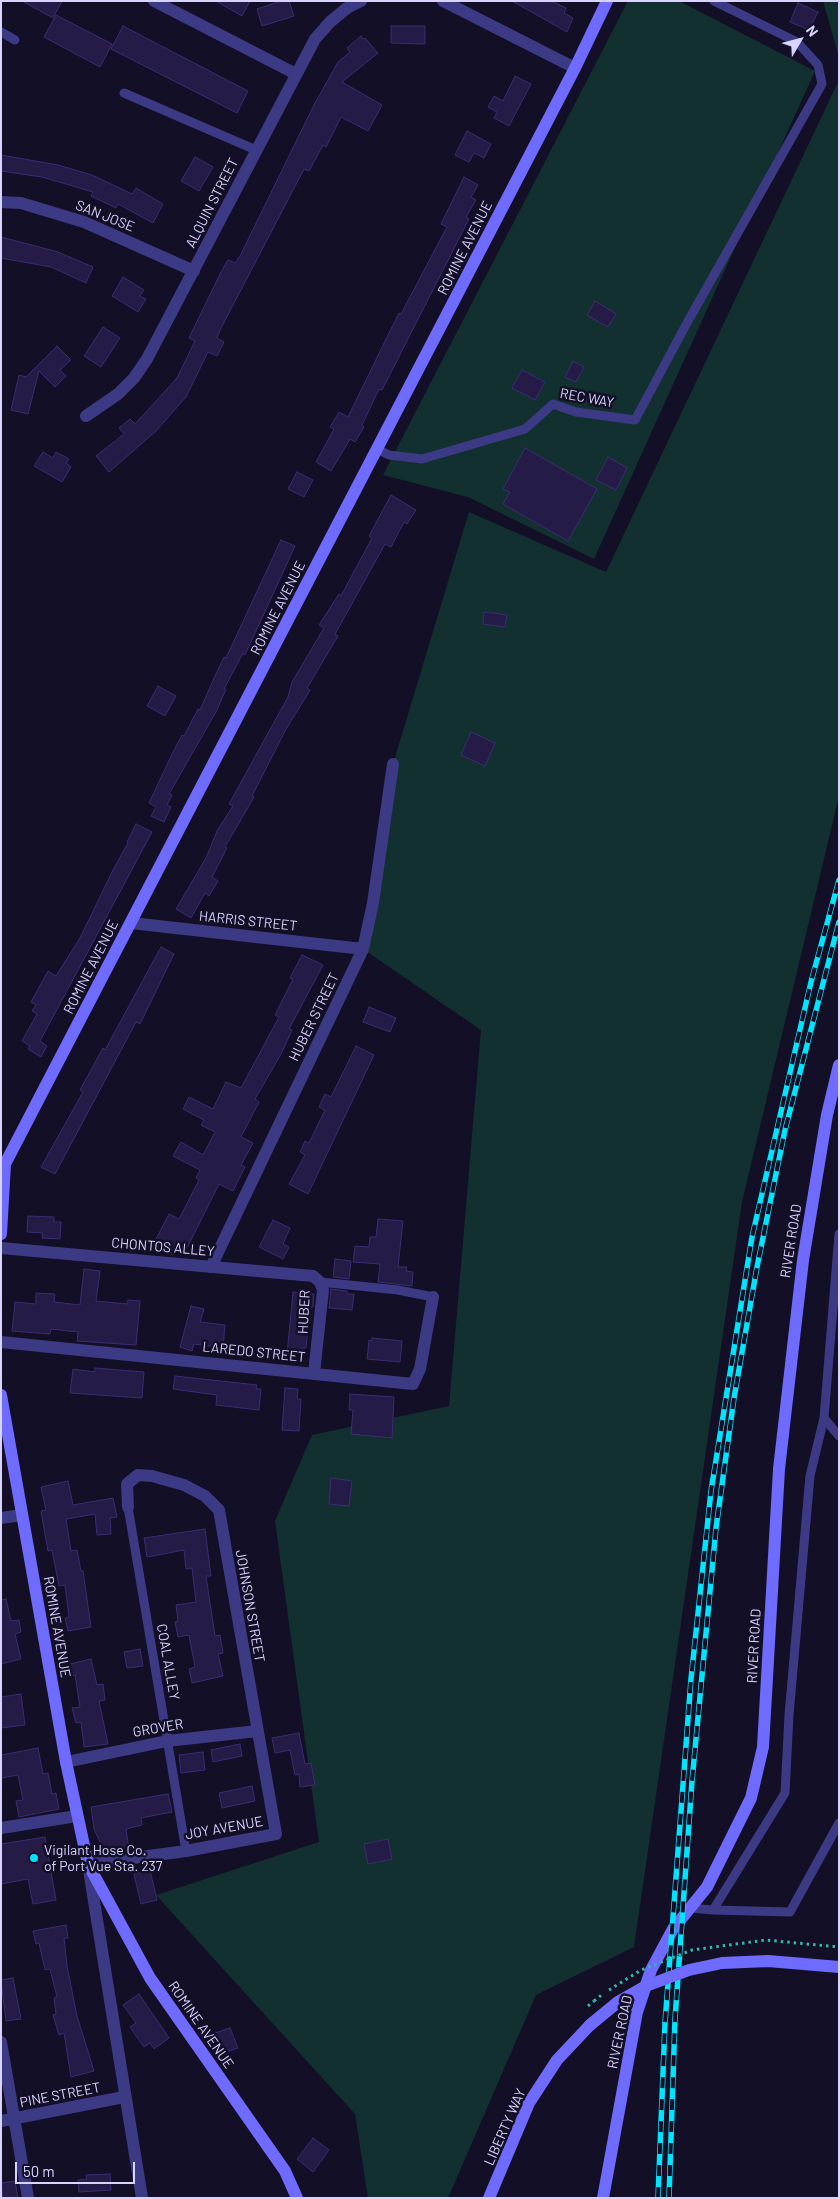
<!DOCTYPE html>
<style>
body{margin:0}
#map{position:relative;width:840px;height:2199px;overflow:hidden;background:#130f26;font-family:Barlow,sans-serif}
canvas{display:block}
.frame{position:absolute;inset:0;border:2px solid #d9d4ff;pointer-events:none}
.north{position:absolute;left:775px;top:15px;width:50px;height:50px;-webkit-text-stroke:4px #130f26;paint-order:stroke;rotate:53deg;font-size:14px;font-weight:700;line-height:20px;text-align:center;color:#d9d4ff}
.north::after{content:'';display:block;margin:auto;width:18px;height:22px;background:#d9d4ff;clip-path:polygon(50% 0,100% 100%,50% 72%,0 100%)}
.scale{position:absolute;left:15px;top:2162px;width:120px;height:22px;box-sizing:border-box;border:2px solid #d9d4ff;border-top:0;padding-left:6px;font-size:15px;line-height:18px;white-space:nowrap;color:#d9d4ff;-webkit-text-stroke:4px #130f26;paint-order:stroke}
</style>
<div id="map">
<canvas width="840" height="2199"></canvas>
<div class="frame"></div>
<div class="north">N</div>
<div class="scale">50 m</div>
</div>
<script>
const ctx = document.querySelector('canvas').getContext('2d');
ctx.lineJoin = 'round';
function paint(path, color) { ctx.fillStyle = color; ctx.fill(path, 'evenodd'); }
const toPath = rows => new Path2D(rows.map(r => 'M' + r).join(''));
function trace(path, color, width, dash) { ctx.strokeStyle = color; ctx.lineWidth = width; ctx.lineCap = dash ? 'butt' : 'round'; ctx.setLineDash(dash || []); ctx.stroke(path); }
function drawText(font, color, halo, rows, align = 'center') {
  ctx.font = font + ' Barlow,sans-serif'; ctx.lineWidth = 5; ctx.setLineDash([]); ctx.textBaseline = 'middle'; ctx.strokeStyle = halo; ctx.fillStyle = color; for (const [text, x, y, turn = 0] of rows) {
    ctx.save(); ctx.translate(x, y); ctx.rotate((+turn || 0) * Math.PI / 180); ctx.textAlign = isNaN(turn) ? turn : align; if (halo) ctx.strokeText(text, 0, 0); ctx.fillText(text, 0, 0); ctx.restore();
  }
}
paint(toPath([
 [628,1,679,1,815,71,594,559,468,497,383,475],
 [823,1,839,1,839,57],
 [839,80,839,796,742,1202,634,1947,536,1995,448,2198,368,2198,355,2114,156,1895,319,1842,275,1521,312,1435,449,1406,481,1030,363,949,393,764,469,512,606,572]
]), '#12302f');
const building = toPath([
 [22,1,62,1,53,18,22,1],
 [216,1,250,1,242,16,216,1],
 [281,1,289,1,294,16,262,26,257,9,281,1],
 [512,1,551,1,566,8,564,13,573,18,567,32,512,1],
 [798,3,818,12,809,30,790,22,798,3],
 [56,15,112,44,100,67,44,37,56,15],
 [123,26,248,91,237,113,111,49,123,26],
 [391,26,425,26,425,44,391,43,391,26],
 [361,36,363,39,365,38,378,53,342,82,382,105,368,131,341,117,326,147,323,145,309,171,304,169,220,330,217,338,224,342,217,356,208,352,186,397,156,431,109,472,96,456,124,434,119,428,130,419,135,424,177,378,195,341,189,338,221,272,228,260,235,263,240,256,314,105,338,62,350,52,347,48,361,36],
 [515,76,531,84,509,126,494,118,497,112,488,107,494,96,503,101,515,76],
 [467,131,491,144,484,158,474,153,469,162,455,155,467,131],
 [1,155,58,165,92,175,132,194,136,188,163,204,153,223,118,204,116,208,91,196,93,192,42,177,1,171,1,155],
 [195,157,213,167,199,191,181,181,195,157],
 [464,177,478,185,471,197,476,200,466,217,469,219,382,390,379,389,362,425,364,427,355,442,350,439,331,471,316,462,334,429,330,427,339,412,348,417,389,333,399,313,401,314,447,227,441,224,464,177],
 [1,237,58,252,93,267,86,283,51,267,1,258,1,237],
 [123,277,144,290,140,296,146,299,138,312,112,296,123,277],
 [595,301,616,314,608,327,587,315,595,301],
 [103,327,120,338,101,367,84,356,103,327],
 [57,346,71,360,60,370,66,376,55,387,39,371,28,414,11,410,19,375,26,377,57,346],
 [573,361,584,367,576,382,565,377,573,361],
 [522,370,545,382,535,400,512,388,522,370],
 [525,448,597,489,568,541,503,504,510,492,503,489,525,448],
 [43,452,53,458,56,452,69,459,66,463,71,467,62,482,34,466,43,452],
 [608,457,627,468,616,490,596,480,608,457],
 [297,472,313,480,304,497,288,489,297,472],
 [391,495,416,510,407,524,404,522,391,547,385,544,335,634,338,636,307,688,310,690,285,731,252,796,254,797,225,847,227,848,212,877,218,881,209,896,205,893,191,918,176,909,206,858,217,831,233,806,229,804,288,697,292,682,324,628,319,625,339,594,341,596,372,538,369,536,391,495],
 [281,540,295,546,245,655,243,653,224,689,226,689,217,710,169,794,172,795,167,805,171,807,164,822,151,816,156,807,149,803,173,752,182,735,184,736,198,709,200,710,215,676,224,657,226,658,281,540],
 [484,612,507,615,505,627,483,624,484,612],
 [158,686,176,696,165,716,147,706,158,686],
 [471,732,495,743,485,766,461,755,471,732],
 [136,824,152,832,40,1041,47,1046,41,1057,28,1049,30,1046,22,1041,37,1014,32,1011,36,1005,31,1002,48,971,56,976,80,938,113,870,128,843,127,842,136,824],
 [161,947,174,954,140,1024,136,1022,55,1174,41,1167,83,1092,80,1090,103,1048,105,1050,161,947],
 [302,955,323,965,289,1029,292,1030,281,1054,255,1099,259,1102,241,1137,253,1143,241,1165,245,1167,233,1191,219,1184,187,1248,179,1244,173,1255,153,1245,169,1214,179,1219,199,1180,196,1178,200,1170,173,1156,181,1142,203,1155,215,1132,201,1125,204,1120,183,1109,189,1097,213,1109,226,1082,241,1088,279,1017,275,1015,293,979,290,978,302,955],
 [369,1007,396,1018,390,1032,363,1022,369,1007],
 [356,1046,374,1055,308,1194,289,1184,305,1155,300,1152,305,1141,309,1143,325,1110,319,1107,325,1094,331,1097,356,1046],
 [28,1216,54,1217,54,1222,61,1222,60,1239,42,1238,43,1233,27,1232,28,1216],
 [378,1219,403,1221,398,1267,407,1267,406,1271,413,1272,412,1286,378,1282,380,1264,353,1262,355,1246,369,1247,370,1237,376,1237,378,1219],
 [273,1220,290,1228,283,1244,289,1247,283,1259,259,1247,273,1220],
 [335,1259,351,1261,349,1279,333,1277,335,1259],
 [84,1269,100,1271,96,1301,127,1304,128,1300,140,1301,136,1345,77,1341,78,1332,51,1329,50,1334,12,1331,15,1302,36,1304,36,1293,55,1294,54,1302,80,1305,84,1269],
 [331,1289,347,1291,347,1294,354,1294,352,1310,329,1308,331,1289],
 [293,1292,314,1294,313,1307,310,1307,306,1348,302,1348,301,1355,287,1354,293,1292],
 [191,1306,204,1309,200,1322,225,1325,223,1348,194,1344,192,1351,180,1347,191,1306],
 [372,1338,402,1341,400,1362,367,1359,369,1340,372,1341,372,1338],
 [95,1368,144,1372,142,1398,70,1393,73,1369,95,1372,95,1368],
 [175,1376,257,1385,256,1389,261,1389,259,1410,216,1405,217,1395,173,1389,175,1376],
 [285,1388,298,1389,297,1399,301,1399,299,1431,282,1430,285,1388],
 [350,1394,394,1397,392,1438,351,1434,353,1410,349,1410,350,1394],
 [331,1478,352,1481,349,1506,329,1504,331,1478],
 [68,1481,73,1505,113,1498,117,1517,110,1518,111,1534,97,1535,95,1514,66,1519,71,1551,77,1550,81,1571,83,1571,91,1627,68,1631,65,1618,69,1617,65,1585,59,1586,52,1550,48,1551,41,1511,46,1510,41,1487,68,1481],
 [205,1529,211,1576,206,1576,215,1636,220,1635,223,1653,218,1654,223,1676,192,1683,189,1669,195,1667,189,1635,178,1637,175,1622,178,1621,176,1605,196,1602,192,1568,186,1569,184,1550,147,1557,144,1538,205,1529],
 [6,1599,11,1621,19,1620,21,1632,15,1634,21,1659,1,1664,1,1600,6,1599],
 [140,1649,143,1666,127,1668,124,1652,140,1649],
 [91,1659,97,1685,103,1684,105,1700,99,1701,108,1744,84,1747,81,1722,76,1723,72,1708,80,1707,75,1675,69,1677,66,1665,91,1659],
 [21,1694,25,1725,1,1728,1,1697,21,1694],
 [299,1733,305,1764,311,1763,315,1785,300,1787,299,1774,295,1775,290,1750,275,1753,272,1738,299,1733],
 [240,1744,242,1756,213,1762,211,1750,240,1744],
 [38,1748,43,1774,48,1773,52,1794,56,1793,59,1809,19,1817,16,1801,23,1800,18,1775,1,1778,1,1755,38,1748],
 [203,1752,205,1770,181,1773,179,1755,203,1752],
 [252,1786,255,1801,222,1808,219,1793,252,1786],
 [168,1794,172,1812,141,1818,142,1825,126,1829,129,1849,105,1853,94,1829,91,1807,168,1794],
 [45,1837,56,1900,33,1904,28,1879,1,1884,1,1844,45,1837],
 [388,1839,392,1859,368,1864,364,1844,388,1839],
 [150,1870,157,1900,141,1904,134,1874,150,1870],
 [66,1925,68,1938,64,1938,67,1966,77,2016,94,2071,71,2077,64,2033,59,2035,53,2015,56,2014,54,1998,57,1997,50,1969,45,1970,39,1943,36,1944,33,1931,66,1925],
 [13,1978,21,2019,6,2021,1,1980,13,1978],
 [139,1994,169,2038,154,2049,150,2043,144,2047,130,2027,136,2023,123,2005,139,1994],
 [230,2028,238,2048,217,2055,209,2035,230,2028],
 [313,2138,329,2150,313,2172,297,2159,313,2138],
 [110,2174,111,2190,79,2192,78,2180,87,2179,86,2175,110,2174],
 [15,2181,18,2198,3,2198,1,2183,15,2181]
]);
paint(building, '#241b47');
trace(building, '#3b2d73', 1);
trace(toPath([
 [588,2006,594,2001]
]), '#2fb8b0', 3, [2.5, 4]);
trace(toPath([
 [1,32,15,40],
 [124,93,256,150],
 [377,449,389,455,422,459,525,429,553,404,576,412,635,420,688,321,822,84,818,65,797,42,714,1],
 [320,1282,398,1290,433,1297],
 [824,1418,839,1436],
 [128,1507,186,1851],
 [690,1908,713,1910,785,1793,789,1715,810,1476,824,1418,839,1234],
 [713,1910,790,1912,839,1823]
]), '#3d3a85', 9);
trace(toPath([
 [154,1,296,74],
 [443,1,575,68],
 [1,202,21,203,84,222,194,271],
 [86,416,118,394,134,378,147,359,315,39,330,22,347,8,361,1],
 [131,923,363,949],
 [1,1248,313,1276,320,1282,323,1290,314,1373],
 [211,1267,363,949,373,903,393,764],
 [1,1342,413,1384,420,1369,433,1297],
 [128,1507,127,1484,138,1475,152,1476,184,1485,205,1496,219,1510,276,1834,186,1851,88,1864,142,2198],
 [1,1518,22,1515],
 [66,1762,167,1741,257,1731],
 [1,1828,77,1816],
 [1,2042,28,2198],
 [1,2121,124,2097]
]), '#3d3a85', 12);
trace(toPath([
 [1,1234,5,1164,575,68,607,1],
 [1,1395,66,1762,88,1864,150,1978,285,2171,297,2198],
 [489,2198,529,2103,557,2060,590,2025],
 [603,2198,637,2012,651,1970,673,1929,707,1887,751,1798,763,1747,779,1469,803,1260,827,1115,839,1065]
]), '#6f6bff', 12);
const rail = toPath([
 [658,2198,665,2023,691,1679,711,1491,752,1237,811,982,839,880],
 [669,2198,675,2019,692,1781,716,1528,734,1398,757,1267,785,1130,839,922]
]);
trace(rail, '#00e5ff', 5.5);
trace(rail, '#130f26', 4, [11]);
trace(toPath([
 [609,1990,641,1970,692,1950,766,1940,839,1947],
 [594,2001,604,1993]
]), '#2fb8b0', 3, [2.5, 4]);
trace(toPath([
 [590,2025,618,2002,646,1986,689,1970,722,1963,768,1961,839,1967]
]), '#6f6bff', 12);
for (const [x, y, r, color] of [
 [34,1858,5,"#00e5ff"]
]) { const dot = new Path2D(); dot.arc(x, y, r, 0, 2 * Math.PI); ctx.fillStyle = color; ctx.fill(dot); trace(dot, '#130f26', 2); }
drawText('14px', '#d9d4ff', '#130f26', [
 ["ALQUIN STREET",212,203,-63],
 ["SAN JOSE",105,216,22],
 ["ROMINE AVENUE",465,248,-63],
 ["REC WAY",587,398,10],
 ["ROMINE AVENUE",278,608,-63],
 ["HARRIS STREET",248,921,6],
 ["ROMINE AVENUE",91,967,-63],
 ["HUBER STREET",314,1017,-64],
 ["RIVER ROAD",791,1241,-81],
 ["CHONTOS ALLEY",163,1247,5],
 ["HUBER",304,1312,-87],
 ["LAREDO STREET",254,1352,6],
 ["JOHNSON STREET",250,1606,80],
 ["ROMINE AVENUE",57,1627,80],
 ["RIVER ROAD",754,1646,-87],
 ["COAL ALLEY",168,1662,80],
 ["GROVER",158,1728,-10],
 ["JOY AVENUE",224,1828,-10],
 ["ROMINE AVENUE",201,2025,55],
 ["RIVER ROAD",620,2032,-78],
 ["PINE STREET",60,2095,-11],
 ["LIBERTY WAY",505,2127,-66]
]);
drawText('14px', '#d9d4ff', '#130f26', [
 ["Vigilant Hose Co.",44,1850],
 ["of Port Vue Sta. 237",44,1866]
], 'left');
</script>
